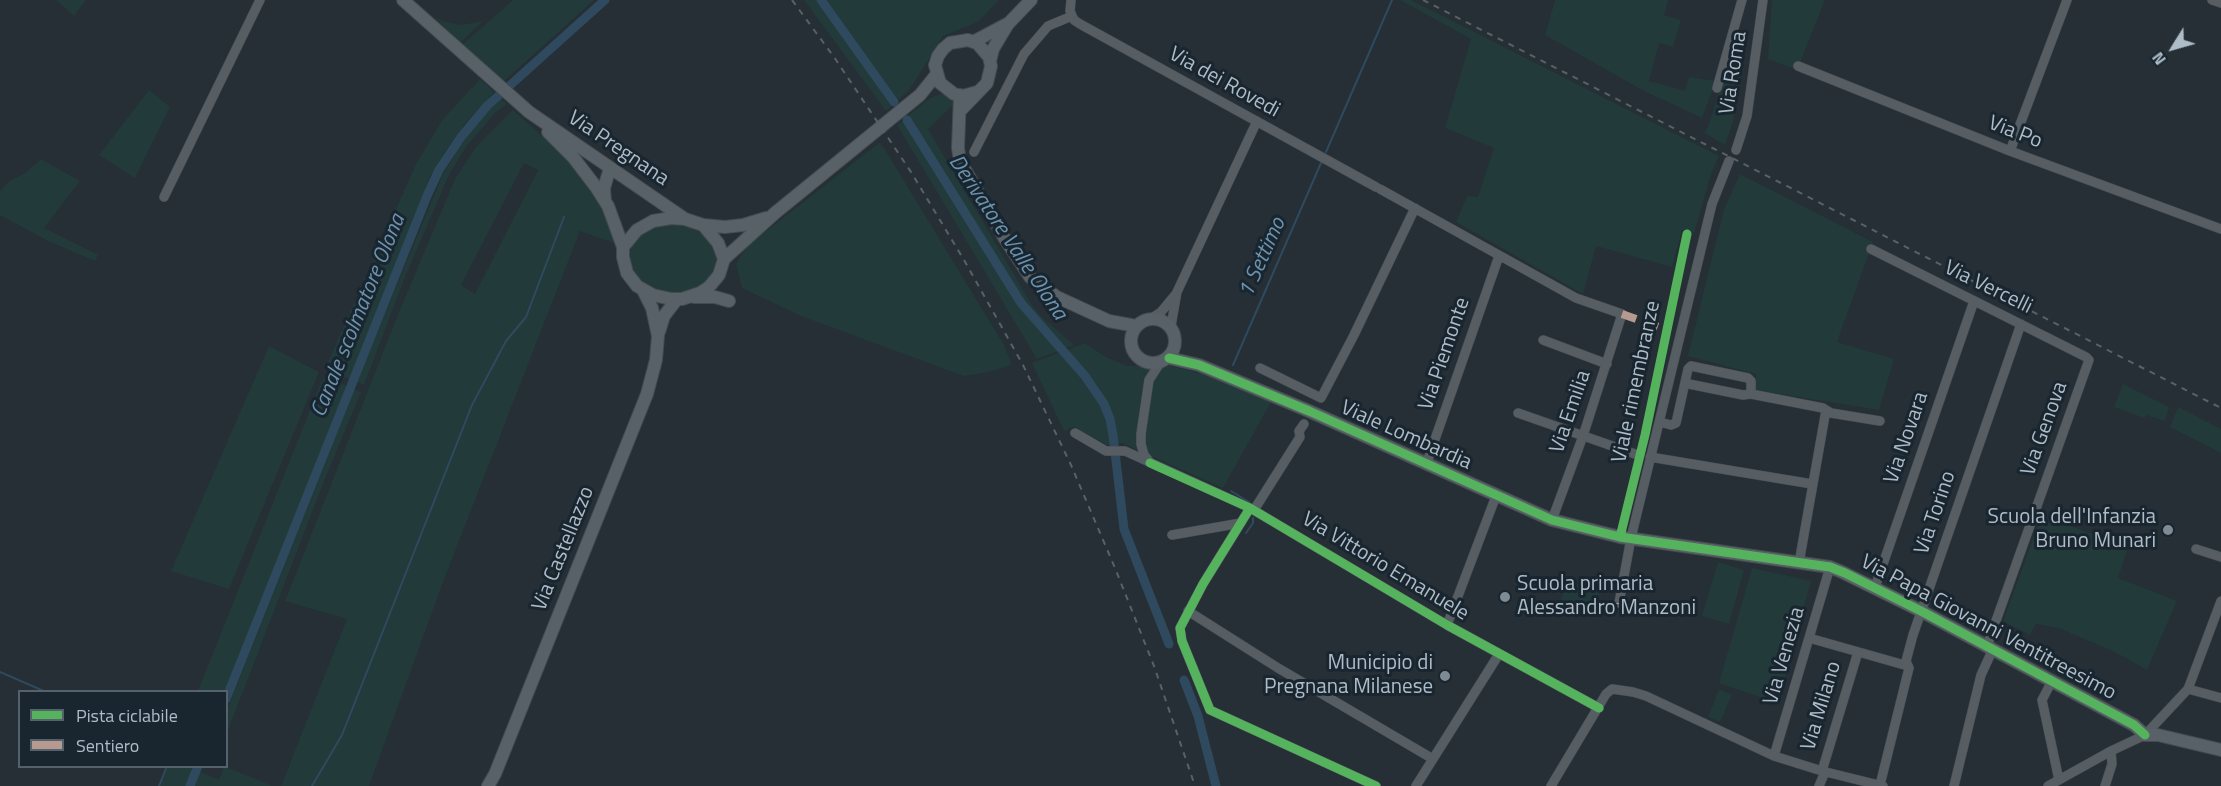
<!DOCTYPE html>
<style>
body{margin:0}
#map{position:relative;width:2221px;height:786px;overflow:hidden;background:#252f35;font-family:"Titillium Web",sans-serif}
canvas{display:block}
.legend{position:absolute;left:18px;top:690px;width:210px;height:78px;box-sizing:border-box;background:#192630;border:2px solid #55626d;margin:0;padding:8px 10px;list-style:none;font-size:18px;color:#aebcc8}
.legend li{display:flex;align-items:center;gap:12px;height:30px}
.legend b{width:30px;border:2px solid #55626d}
.north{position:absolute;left:2143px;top:18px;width:60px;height:60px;-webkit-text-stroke:4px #192630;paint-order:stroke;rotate:233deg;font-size:16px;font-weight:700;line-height:24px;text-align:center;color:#aebcc8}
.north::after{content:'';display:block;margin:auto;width:21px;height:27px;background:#aebcc8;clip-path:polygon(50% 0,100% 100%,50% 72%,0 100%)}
</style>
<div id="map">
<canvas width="2221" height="786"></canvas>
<ul class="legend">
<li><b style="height:8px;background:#56b35d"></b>Pista ciclabile</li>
<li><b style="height:8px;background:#b69a8f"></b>Sentiero</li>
</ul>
<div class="north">N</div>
</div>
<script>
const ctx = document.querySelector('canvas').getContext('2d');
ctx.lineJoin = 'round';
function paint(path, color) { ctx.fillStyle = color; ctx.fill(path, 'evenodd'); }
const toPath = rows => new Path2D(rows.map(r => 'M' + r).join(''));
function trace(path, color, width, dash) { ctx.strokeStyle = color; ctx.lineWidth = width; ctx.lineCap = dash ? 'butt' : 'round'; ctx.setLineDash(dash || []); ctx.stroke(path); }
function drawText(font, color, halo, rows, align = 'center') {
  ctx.font = font + ' "Titillium Web",sans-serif'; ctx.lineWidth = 6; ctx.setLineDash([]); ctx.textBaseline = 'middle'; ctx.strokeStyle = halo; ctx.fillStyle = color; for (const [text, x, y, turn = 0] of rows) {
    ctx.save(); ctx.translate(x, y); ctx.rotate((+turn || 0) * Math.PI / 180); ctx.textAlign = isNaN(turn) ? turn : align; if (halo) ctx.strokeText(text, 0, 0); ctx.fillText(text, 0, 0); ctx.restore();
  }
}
paint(toPath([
 [56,0,86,0,74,16],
 [513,0,594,0,503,82,462,45],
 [804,0,999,0,978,22,943,36,910,89,886,111],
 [1400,0,1411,0,1719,156,1711,174,1694,233,1682,230,1672,267,1596,246,1583,294,1456,222,1467,196,1478,197,1494,148,1445,128,1471,39],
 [1555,0,1668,0,1664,15,1681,20,1673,47,1659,43,1649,81,1685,91,1689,77,1716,81,1702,118,1642,90,1545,35],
 [1772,0,1825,0,1797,70,1768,59],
 [433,15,442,21,461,25,483,21,460,43],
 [1734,46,1745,50,1733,122,1725,145,1704,133,1709,124],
 [480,79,494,92,464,125,442,156,429,180,350,379,325,369,416,164,443,119],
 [149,90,170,107,135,178,99,155],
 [941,94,947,96,954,104,928,129,1032,305,1043,318,1074,345,1037,359,897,125,930,98],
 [501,99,507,104,496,112,466,147,449,175,405,277,364,385,357,382,442,176,462,143,489,109],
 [513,110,572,163,593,191,609,218,617,244,580,231,443,582,369,786,281,786,347,619,285,601,399,312,455,179,476,147],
 [524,163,538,170,475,294,461,285],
 [879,143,884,148,962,276,1004,345,1012,365,984,373,964,376,801,316,742,288,736,264,747,246],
 [41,159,80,181,44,228,98,255,95,261,48,241,0,215,0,191,9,181,25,173],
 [1740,174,1873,242,1837,342,1894,359,1879,410,1755,390,1756,374,1688,356,1724,209],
 [665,224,679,225,691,228,702,233,713,245,717,261,714,272,704,284,681,293,669,294,652,289,640,282,632,271,629,261,631,248,635,239,643,230],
 [1085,343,1106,357,1127,366,1170,366,1216,377,1271,402,1223,488,1122,443,1108,445,1073,427,1064,431,1032,363],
 [269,346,319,372,229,589,171,571],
 [327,376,347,386,237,662,225,691,198,691,321,382],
 [2123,384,2169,407,2165,421,2147,415,2144,418,2114,407],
 [353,389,361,392,321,489,227,733,227,710,326,462],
 [2178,407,2221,429,2221,453,2170,427],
 [2042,515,2128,548,2118,578,2177,601,2147,670,2113,651,2059,628,2036,624,2030,635,2003,621],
 [1718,562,1744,570,1729,624,1702,616],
 [1752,568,1811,581,1778,703,1719,683],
 [1565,582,1600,589,1596,609,1561,601],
 [1719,689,1732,695,1720,722,1708,717],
 [167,767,188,767,194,769,187,786,159,786],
 [224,767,226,767,273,786,194,786,199,771,219,780]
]), '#223a3a');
trace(toPath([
 [1326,152,1392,0],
 [1233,365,1321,163],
 [1231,491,1249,502],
 [1246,533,1253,523,1253,518],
 [0,672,46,692],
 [159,786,167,766],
 [312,786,342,735,472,405,506,341,526,317,564,217]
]), '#2f4a5e', 2);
trace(toPath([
 [821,0,894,102],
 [907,120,1021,303,1085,376,1104,404,1110,419,1113,435,1124,529,1169,644],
 [1184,680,1198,716,1216,786],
 [226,699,427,196,439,170,461,137,487,106,605,0],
 [190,786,198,766]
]), '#2f4a5e', 9);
const street = toPath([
 [1071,0,1070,11,1074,20,1080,24,1376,187],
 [2212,0,2221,3],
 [1798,66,2010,151,2221,229],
 [1717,88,1742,0],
 [1736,150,1747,116,1763,0],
 [2010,151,2067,0],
 [974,152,1024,54,1048,26,1072,16],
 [1380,189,1576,298,1622,314,1583,436,1552,520],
 [164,197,260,0],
 [1871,249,2086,357,2089,360,1987,646],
 [1152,318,1161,312,1176,294],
 [1171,326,1177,292,1257,121],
 [1543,340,1607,364],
 [1260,368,1321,398,1354,335,1415,208],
 [1751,394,1823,408,1831,413,1880,421],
 [1518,413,1635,454],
 [1660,422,1671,425,1676,423,1688,369,1691,366,1748,378,1751,381,1751,394,1743,395,1689,384,1685,385],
 [1075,433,1106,451,1125,451,1250,508,1447,625,1599,708],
 [1650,457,1812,484],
 [1149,461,1144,455,1141,444,1141,434,1149,380,1160,363],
 [1426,465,1499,256],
 [1250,508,1203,584,1180,628,1182,641,1210,710,1376,786],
 [1254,510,1300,437,1299,431,1304,424],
 [1172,535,1241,523],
 [2196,549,2221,557],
 [1799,563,1826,410],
 [1875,587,1974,301],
 [1619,603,1631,538,1712,204,1729,161],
 [1188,611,1278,668,1433,759],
 [1447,625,1496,496],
 [1809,638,1908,666],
 [2052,681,2042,700,2059,780],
 [2188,689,2221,698],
 [1774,756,1830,567],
 [1822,771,1858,652],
 [1880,785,1909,668,1906,661,1913,635,2021,324],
 [1416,786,1499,654],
 [1551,786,1606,694,1612,689,1633,692,1646,696,1774,756,1822,771,1883,786],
 [1819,786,1825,772],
 [1954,786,1981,675,1993,649],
 [2048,786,2111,751,2145,735,2188,689,2221,601],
 [2105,786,2112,764,2111,751]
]);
const secondary = toPath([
 [403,0,529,112,685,219],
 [973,42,1007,24],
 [990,61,993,49,1008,24,1031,0],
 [960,95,958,148,960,161,1005,239,1030,277,1057,297,1109,321,1136,326],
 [960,111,987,83,991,66,989,57,977,43,968,40,950,43,943,49,938,56,935,65,940,83,954,94,963,96,977,92],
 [548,132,573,157,596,187,608,206,623,247],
 [605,201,604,188,610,168],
 [671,218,685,219,703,225,718,243,724,259,719,275,709,287,700,293,682,299,671,299,653,295,637,286,627,273,623,257,623,247,637,230,653,221,671,218],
 [703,225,725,227,743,225,766,218],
 [724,259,775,213,920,95,936,75],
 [694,297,715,297,729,301],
 '1131 341a22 22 0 1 1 44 0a22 22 0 1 1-44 0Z',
 [659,332,664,316,677,299],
 [1169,358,1199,365,1309,411,1552,520,1620,537,1830,567,1842,572,1921,611,2134,725,2145,735,2158,735,2221,750],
 [488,786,495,774,647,394,656,360,658,336,652,308,643,290]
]);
trace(street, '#444b4f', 10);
trace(secondary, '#444b4f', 14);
trace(street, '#565d63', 9);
trace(secondary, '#596168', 12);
trace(toPath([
 [792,0,834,57,911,172,964,260,1023,365,1071,465,1115,568,1154,666,1195,786],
 [1423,0,2221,408]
]), '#596166', 2, [6, 6]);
trace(toPath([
 [1622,314,1667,330],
 [1619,604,1619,603]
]), '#b69a8f', 8, [15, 8]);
trace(toPath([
 [1169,358,1199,365,1309,411,1552,520,1620,537,1830,567,1845,573,1921,611,2134,725,2145,735],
 [1150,463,1250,508,1447,625,1599,708],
 [1250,508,1203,584,1180,628,1182,641,1210,710,1376,786],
 [1620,537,1645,435,1687,234]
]), '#56b35d', 9);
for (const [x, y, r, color] of [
 [2168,530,6,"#7e8b95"],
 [1505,597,6,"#7e8b95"],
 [1445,676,6,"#7e8b95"]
]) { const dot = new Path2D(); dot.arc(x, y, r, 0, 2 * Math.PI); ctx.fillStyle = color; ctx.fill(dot); trace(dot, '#192630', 2); }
drawText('21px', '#aebcc8', '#192630', [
 ["Via Roma",1734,73,-81],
 ["Via dei Rovedi",1224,83,29],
 ["Via Po",2015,133,21],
 ["Via Pregnana",618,149,34],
 ["Via Vercelli",1988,288,26],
 ["Via Piemonte",1445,354,-71],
 ["Viale rimembranze",1637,382,-78],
 ["Via Emilia",1571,412,-71],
 ["Via Genova",2045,429,-70],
 ["Viale Lombardia",1406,436,24],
 ["Via Novara",1907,438,-71],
 ["Via Torino",1936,513,-71],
 ["Via Castellazzo",564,549,-68],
 ["Via Vittorio Emanuele",1385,567,31],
 ["Via Papa Giovanni Ventitreesimo",1988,628,28],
 ["Via Venezia",1785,656,-74],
 ["Via Milano",1822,706,-73]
]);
drawText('21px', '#aebcc8', '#192630', [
 ["Scuola dell'Infanzia",2156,518],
 ["Bruno Munari",2156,542],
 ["Scuola primaria",1517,585,"left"],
 ["Alessandro Manzoni",1517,609,"left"],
 ["Municipio di",1433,664],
 ["Pregnana Milanese",1433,688]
], 'right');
drawText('italic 22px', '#6c93ae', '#192630', [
 ["Derivatore Valle Olona",1007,238,56],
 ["1 Settimo",1263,258,-66],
 ["Canale scolmatore Olona",359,316,-68]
]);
</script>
